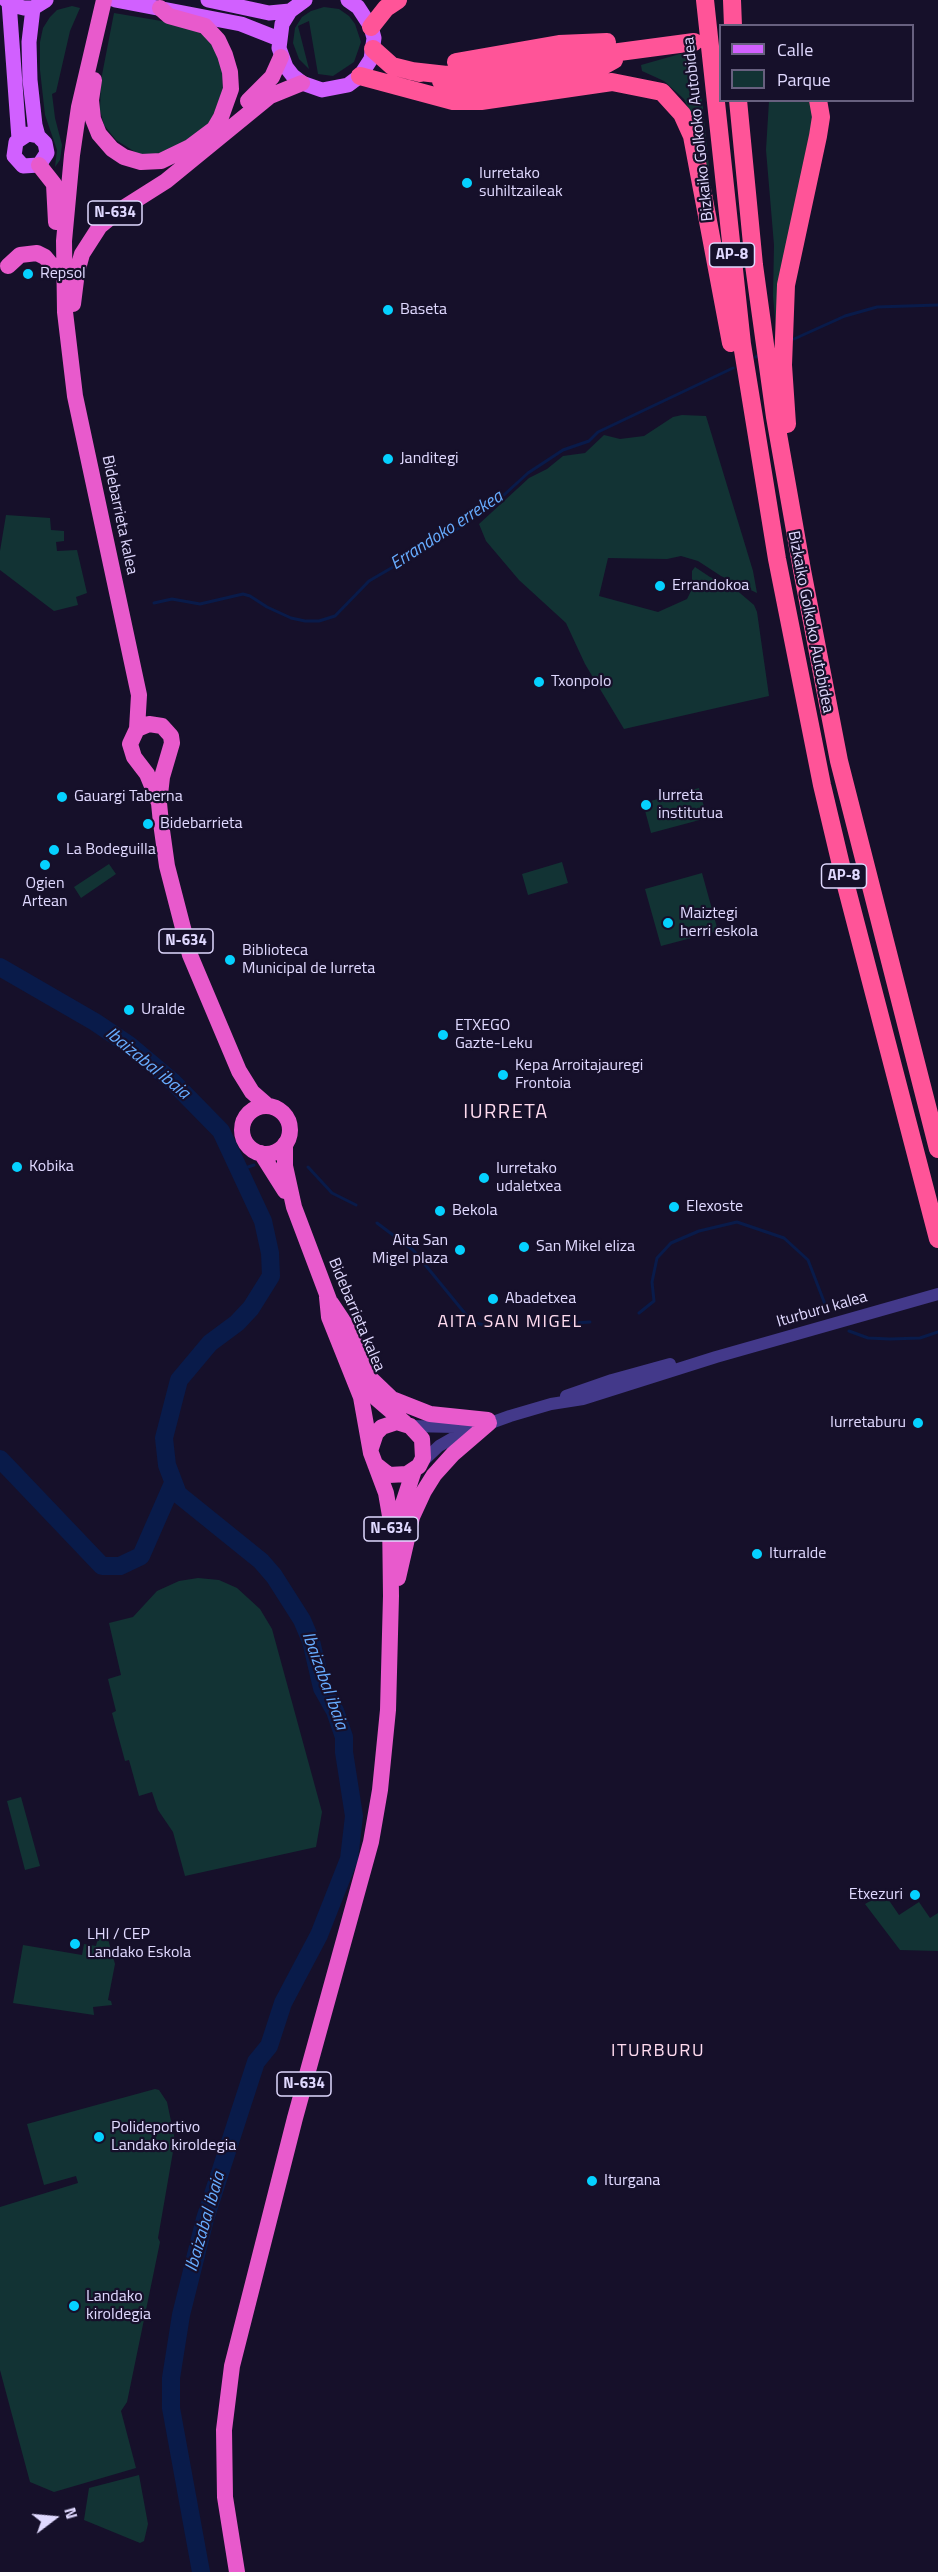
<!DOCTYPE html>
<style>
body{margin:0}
#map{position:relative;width:938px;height:2572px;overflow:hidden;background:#16102a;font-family:"Titillium Web",sans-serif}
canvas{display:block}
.legend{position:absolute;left:719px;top:24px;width:195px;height:78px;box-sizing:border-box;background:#16102a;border:2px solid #67607f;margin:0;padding:8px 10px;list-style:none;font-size:18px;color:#e0d9ff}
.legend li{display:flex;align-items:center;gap:12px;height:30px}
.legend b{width:30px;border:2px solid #67607f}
.north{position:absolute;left:24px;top:2488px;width:60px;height:60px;-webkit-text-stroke:4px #16102a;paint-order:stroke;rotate:74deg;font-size:16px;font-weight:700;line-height:24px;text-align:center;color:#e0d9ff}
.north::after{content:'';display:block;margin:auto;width:21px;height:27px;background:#e0d9ff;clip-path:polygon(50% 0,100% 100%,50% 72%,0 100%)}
</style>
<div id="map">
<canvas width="938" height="2572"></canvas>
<ul class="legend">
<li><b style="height:8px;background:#d160ff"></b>Calle</li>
<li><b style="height:16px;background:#123334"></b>Parque</li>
</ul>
<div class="north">N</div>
</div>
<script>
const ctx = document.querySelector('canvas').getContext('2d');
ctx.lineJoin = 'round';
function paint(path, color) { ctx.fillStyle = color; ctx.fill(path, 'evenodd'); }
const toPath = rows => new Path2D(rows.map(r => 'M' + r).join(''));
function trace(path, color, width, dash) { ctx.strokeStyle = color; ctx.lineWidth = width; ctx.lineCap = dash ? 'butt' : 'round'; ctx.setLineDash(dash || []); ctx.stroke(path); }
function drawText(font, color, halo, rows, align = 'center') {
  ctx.font = font + ' "Titillium Web",sans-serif'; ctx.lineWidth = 4.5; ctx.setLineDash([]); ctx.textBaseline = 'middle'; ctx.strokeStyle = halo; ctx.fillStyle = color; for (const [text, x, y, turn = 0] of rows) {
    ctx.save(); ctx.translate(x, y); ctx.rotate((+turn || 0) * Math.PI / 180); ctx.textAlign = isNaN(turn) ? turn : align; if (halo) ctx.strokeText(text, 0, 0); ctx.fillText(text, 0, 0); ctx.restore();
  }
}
paint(toPath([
 [72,6,80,8,70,31,56,92,52,94,55,118,62,145,60,160,55,167,57,150,45,115,40,70,40,42,43,28,50,17,57,10],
 [324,7,339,9,349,16,355,24,361,42,354,62,333,76,318,74,309,21,298,26,309,69,299,59,293,43,295,28,302,17,311,11],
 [114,13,191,26,204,31,222,60,223,97,208,125,169,153,140,155,116,140,104,125,100,110,101,80],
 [694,50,703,108,717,246,693,118,684,99,664,81,642,71,641,65],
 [769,101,811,101,813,108,812,133,778,352,773,296,774,245,766,150],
 [682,415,706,416,753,571,757,593,721,576,698,561,681,556,667,559,608,558,599,596,658,612,687,599,692,589,692,571,695,567,710,577,734,588,754,605,757,612,769,696,624,729,585,664,566,623,519,580,486,541,479,524,529,478,547,469,563,456,585,453,604,435,620,439,644,436,673,417],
 [6,515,50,518,51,530,64,531,64,541,56,542,57,551,77,550,87,593,76,597,78,605,54,611,0,570,0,551],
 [699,788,707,818,651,833,643,803],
 [562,862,568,883,528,895,522,874],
 [109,864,116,874,81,898,74,887],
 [702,873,718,931,661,946,645,889],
 [198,1578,219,1580,237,1588,260,1609,272,1629,322,1812,316,1847,185,1876,173,1832,158,1810,152,1792,139,1796,129,1760,125,1761,112,1713,116,1711,108,1679,121,1675,109,1623,133,1617,157,1591,179,1581],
 [21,1797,40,1866,25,1870,7,1801],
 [884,1893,899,1915,919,1902,930,1918,938,1913,938,1951,900,1950,865,1904],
 [106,1932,115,1964,108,2000,111,2001,112,2005,93,2007,94,2015,13,2003,23,1945,82,1955,84,1944,96,1946,99,1934],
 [155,2089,159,2090,167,2102,175,2140,158,2238,160,2242,127,2402,121,2411,136,2468,54,2492,30,2482,0,2370,0,2207,78,2183,76,2176,44,2185,27,2124],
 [139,2475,148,2524,144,2541,140,2543,84,2520,89,2488]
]), '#123334');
trace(toPath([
 [794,339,845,316,877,307,938,305],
 [756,357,757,356],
 [154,603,172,599,200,604,243,594,250,596,267,607,291,618,305,621,319,621,335,616,369,581,448,535,493,505,528,473,563,450,589,441,598,432,733,368],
 [308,1167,332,1193,356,1205],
 [239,1170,254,1165],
 [377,1223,413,1250,472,1322,488,1326],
 [639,1313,654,1301,652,1282,657,1258,671,1243,699,1231,737,1222,784,1238,808,1260,828,1312],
 [531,1326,590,1322],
 [849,1331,868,1338,890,1339,920,1338,938,1332]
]), '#091b4a', 3);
trace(toPath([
 [0,967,95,1022,129,1045,173,1082,221,1131,263,1221,270,1253,271,1276,251,1308,237,1323,210,1343,179,1380,164,1438,167,1465,178,1494,261,1561,274,1576,302,1620,311,1641,322,1688,335,1711,344,1737,344,1752,354,1816,349,1859,319,1935,283,2003,269,2046,256,2062,205,2219,181,2315,171,2378,171,2408,201,2572],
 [0,1459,102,1566,120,1566,141,1556,173,1483]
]), '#091b4a', 18);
trace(toPath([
 [566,1396,612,1380,670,1364],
 [410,1426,456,1427,472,1424],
 [419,1465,439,1446,460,1434,510,1416,551,1404,583,1399,716,1357,938,1294]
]), '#43398a', 12);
trace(toPath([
 [6,0,16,6,24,8,33,8,46,0],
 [115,0,241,24,279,39],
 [208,0,269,13,290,11],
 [305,0,290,11,282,24,279,48,286,67,293,76,302,83,322,90,348,85,360,76,371,59,374,38,371,27,358,7,348,0],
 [9,2,19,139],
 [33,8,29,42,30,80,35,125,38,136,45,143,47,153,39,165,23,166,14,156,16,142,28,134,38,136]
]), '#d160ff', 15);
trace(toPath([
 [104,0,79,107,72,155,64,241,65,312,75,396,139,695,137,729],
 [94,80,91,100,93,119,99,134,112,149,124,157,141,162,161,161,190,147,214,129,221,117,231,89,230,72,225,55,218,40,205,26,169,16,160,8],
 [248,101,272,77,281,57],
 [39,165,54,184,56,222],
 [8,266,20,255,37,253,45,257,55,269],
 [73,304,77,272,82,254,100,226,117,212,166,181,270,96,302,83],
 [159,803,147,774,134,757,130,744,137,729,149,724,162,726,171,736,172,743,162,777,159,803,161,823,167,866,190,955,239,1071,252,1092,268,1106],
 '242 1130a24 24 0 1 1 48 0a24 24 0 1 1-48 0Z',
 [285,1144,285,1166,294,1207,331,1305],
 [261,1153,285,1191],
 [331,1303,349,1330,369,1377,392,1399,430,1414,488,1420],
 [362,1376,377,1399,405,1423],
 [371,1448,376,1433,382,1427,397,1422,410,1426,422,1439,423,1458,419,1466,407,1474,389,1475,375,1464],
 [398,1533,399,1516,414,1470],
 [398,1578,412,1517,424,1491,434,1475,453,1454,489,1423],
 [237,2572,225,2497,224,2430,232,2366,295,2118,371,1842,380,1790,388,1710,391,1596,390,1516,386,1493,371,1453,361,1397,329,1317,327,1297]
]), '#e85acc', 16);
trace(toPath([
 [705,0,742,344,777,559,822,785,845,882,938,1239],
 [732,0,733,26],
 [371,27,386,8,398,0],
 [373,49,392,66,420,73],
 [456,62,559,44,607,42],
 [411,71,447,75,694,42],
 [360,76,453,101,481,101,612,82,662,92,682,114,692,136,731,343],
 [441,81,470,86,497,83,605,65,614,60],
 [738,100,754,265,775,417,802,570,839,761,938,1149],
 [787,424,783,365,786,285,818,136,821,117,818,100]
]), '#ff5498', 18);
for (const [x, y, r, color] of [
 [467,183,6,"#05d1ff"],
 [28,274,6,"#05d1ff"],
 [388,310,6,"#05d1ff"],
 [388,459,6,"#05d1ff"],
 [660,586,6,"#05d1ff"],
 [539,682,6,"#05d1ff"],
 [62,797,6,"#05d1ff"],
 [646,805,6,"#05d1ff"],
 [148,824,6,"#05d1ff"],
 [54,850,6,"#05d1ff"],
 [45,865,6,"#05d1ff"],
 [668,923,6,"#05d1ff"],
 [230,960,6,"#05d1ff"],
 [129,1010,6,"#05d1ff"],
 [443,1035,6,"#05d1ff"],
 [503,1075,6,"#05d1ff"],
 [17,1167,6,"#05d1ff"],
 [484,1178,6,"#05d1ff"],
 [674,1207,6,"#05d1ff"],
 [440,1211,6,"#05d1ff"],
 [524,1247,6,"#05d1ff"],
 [460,1250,6,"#05d1ff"],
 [493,1299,6,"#05d1ff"],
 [918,1423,6,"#05d1ff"],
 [757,1554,6,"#05d1ff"],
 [915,1895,6,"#05d1ff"],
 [75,1944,6,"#05d1ff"],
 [99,2137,6,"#05d1ff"],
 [592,2181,6,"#05d1ff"],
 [74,2306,6,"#05d1ff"]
]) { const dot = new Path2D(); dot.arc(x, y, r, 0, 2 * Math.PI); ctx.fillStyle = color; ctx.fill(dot); trace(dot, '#16102a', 2); }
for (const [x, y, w] of [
 [115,213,54],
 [732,255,45],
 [844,876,45],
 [186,941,54],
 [391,1529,54],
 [304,2084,54]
]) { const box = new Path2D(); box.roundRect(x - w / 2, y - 12, w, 24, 4.5); ctx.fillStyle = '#16102a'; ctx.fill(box); trace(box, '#e0d9ff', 1.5); }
drawText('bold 15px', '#e0d9ff', null, [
 ["N-634",115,213],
 ["AP-8",732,255],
 ["AP-8",844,876],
 ["N-634",186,941],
 ["N-634",391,1529],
 ["N-634",304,2084]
]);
drawText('16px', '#e0d9ff', '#16102a', [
 ["Bizkaiko Golkoko Autobidea",699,129,-96],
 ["Bidebarrieta kalea",119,515,78],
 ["Bizkaiko Golkoko Autobidea",810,622,79],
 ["Iturburu kalea",822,1310,-16],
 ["Bidebarrieta kalea",356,1315,67]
]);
drawText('16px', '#e0d9ff', '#16102a', [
 ["Iurretako",479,174],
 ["suhiltzaileak",479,192],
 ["Repsol",40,274],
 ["Baseta",400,310],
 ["Janditegi",400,459],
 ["Errandokoa",672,586],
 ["Txonpolo",551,682],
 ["Iurreta",658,796],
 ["institutua",658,814],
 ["Gauargi Taberna",74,797],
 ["Bidebarrieta",160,824],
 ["La Bodeguilla",66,850],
 ["Ogien",45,884,"center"],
 ["Artean",45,902,"center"],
 ["Maiztegi",680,914],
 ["herri eskola",680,932],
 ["Biblioteca",242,951],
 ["Municipal de Iurreta",242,969],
 ["Uralde",141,1010],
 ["ETXEGO",455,1026],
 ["Gazte-Leku",455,1044],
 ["Kepa Arroitajauregi",515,1066],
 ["Frontoia",515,1084],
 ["Kobika",29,1167],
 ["Iurretako",496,1169],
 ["udaletxea",496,1187],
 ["Elexoste",686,1207],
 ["Bekola",452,1211],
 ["Aita San",448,1241,"right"],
 ["Migel plaza",448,1259,"right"],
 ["San Mikel eliza",536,1247],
 ["Abadetxea",505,1299],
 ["Iurretaburu",906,1423,"right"],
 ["Iturralde",769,1554],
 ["Etxezuri",903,1895,"right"],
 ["LHI / CEP",87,1935],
 ["Landako Eskola",87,1953],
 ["Polideportivo",111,2128],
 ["Landako kiroldegia",111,2146],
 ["Iturgana",604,2181],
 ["Landako",86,2297],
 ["kiroldegia",86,2315]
], 'left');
drawText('italic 18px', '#67acff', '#16102a', [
 ["Errandoko errekea",447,531,-33],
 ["Ibaizabal ibaia",147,1064,39],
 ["Ibaizabal ibaia",324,1681,70],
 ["Ibaizabal ibaia",206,2222,-74]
]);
ctx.letterSpacing = '1.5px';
drawText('18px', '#ffdbef', '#16102a', [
 ["AITA SAN MIGEL",510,1323],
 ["ITURBURU",658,2052]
]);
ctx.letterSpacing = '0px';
ctx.letterSpacing = '1.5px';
drawText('20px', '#ffdbef', '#16102a', [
 ["IURRETA",506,1113]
]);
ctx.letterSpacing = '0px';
</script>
